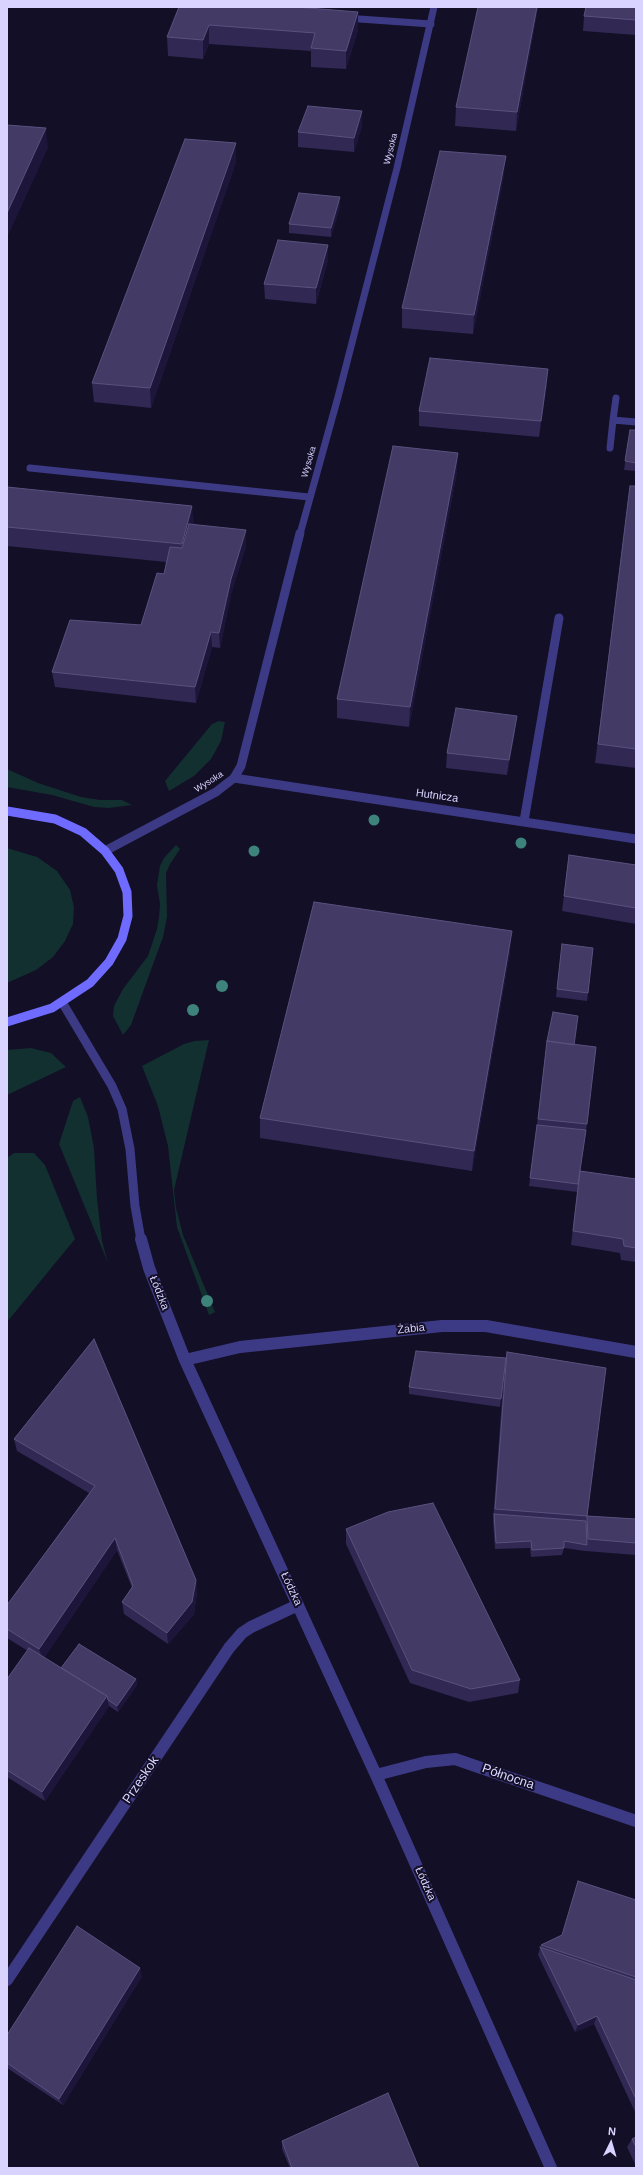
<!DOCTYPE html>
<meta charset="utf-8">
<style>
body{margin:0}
#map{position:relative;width:643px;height:2175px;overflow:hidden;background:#130f26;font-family:Arial,sans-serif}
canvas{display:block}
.frame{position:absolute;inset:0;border:8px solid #d9d4ff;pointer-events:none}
.north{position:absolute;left:591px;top:2123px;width:40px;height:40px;-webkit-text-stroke:3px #130f26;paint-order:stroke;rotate:5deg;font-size:11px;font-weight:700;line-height:16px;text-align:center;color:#d9d4ff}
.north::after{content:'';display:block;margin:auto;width:14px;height:18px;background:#d9d4ff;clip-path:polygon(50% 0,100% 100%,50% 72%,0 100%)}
</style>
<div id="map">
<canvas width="643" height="2175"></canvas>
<div class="frame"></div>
<div class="north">N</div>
</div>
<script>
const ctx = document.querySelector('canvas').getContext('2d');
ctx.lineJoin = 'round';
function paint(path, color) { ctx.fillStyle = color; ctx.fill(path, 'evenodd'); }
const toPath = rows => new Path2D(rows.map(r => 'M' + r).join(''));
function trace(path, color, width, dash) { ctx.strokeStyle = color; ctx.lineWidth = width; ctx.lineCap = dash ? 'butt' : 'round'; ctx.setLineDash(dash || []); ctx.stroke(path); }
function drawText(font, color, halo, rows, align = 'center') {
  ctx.font = font + ' Arial,sans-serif'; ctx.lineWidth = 4; ctx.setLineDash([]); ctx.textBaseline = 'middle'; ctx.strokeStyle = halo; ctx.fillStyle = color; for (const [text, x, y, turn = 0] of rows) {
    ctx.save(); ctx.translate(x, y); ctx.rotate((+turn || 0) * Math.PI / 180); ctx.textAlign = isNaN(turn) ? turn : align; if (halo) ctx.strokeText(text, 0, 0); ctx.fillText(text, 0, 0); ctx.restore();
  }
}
paint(toPath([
 [219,721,225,722,221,741,211,759,194,776,169,791,165,781,212,724],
 [7,769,38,783,81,797,100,800,122,800,132,805,109,808,94,807,52,795,7,787],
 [176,845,180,849,170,864,166,873,167,917,163,937,131,1025,123,1035,113,1016,114,1006,123,989,148,956,157,929,159,917,160,904,157,885,160,866,164,858],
 [7,848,37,857,57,871,70,890,74,907,73,924,65,941,53,957,36,970,7,983],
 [209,1040,174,1190,176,1208,183,1235,215,1312,209,1315,177,1227,168,1146,158,1106,142,1066,184,1044,195,1041],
 [31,1048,51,1053,66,1067,7,1095,7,1050],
 [80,1097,88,1117,94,1148,97,1199,102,1241,108,1263,59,1144,73,1101],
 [14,1153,34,1153,45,1165,75,1239,7,1322,7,1158]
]), '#12302f');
trace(toPath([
 [345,18,431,24],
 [616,398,613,420,636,422],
 [610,448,613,420],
 [30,468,309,497]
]), '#3d3a85', 7);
trace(toPath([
 [524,821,559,618]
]), '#3d3a85', 9);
trace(toPath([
 [300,534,338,397,397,168,434,7]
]), '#3d3a85', 7);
trace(toPath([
 [234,778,636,839],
 [105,851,216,792,234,778,241,766,300,533],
 [62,1002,112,1086,122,1109,130,1149,135,1206,141,1240]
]), '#3d3a85', 9);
trace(toPath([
 [141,1239,149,1268,185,1360,376,1775,551,2168],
 [185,1360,240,1347,442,1326,486,1326,636,1352],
 [376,1775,426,1762,455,1759,636,1821],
 [7,1980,229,1648,242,1633,251,1627,298,1605]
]), '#3d3a85', 12);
trace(toPath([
 [7,811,55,819,83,832,105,851,119,870,127,892,128,916,122,939,109,962,90,983,52,1008,7,1022]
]), '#6f6bff', 9);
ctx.fillStyle = '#3d827b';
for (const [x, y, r] of [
 [374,820,5.5],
 [521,843,5.5],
 [254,851,5.5],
 [222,986,6],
 [193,1010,6],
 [207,1301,6]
]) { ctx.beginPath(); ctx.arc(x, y, r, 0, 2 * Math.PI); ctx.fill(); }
paint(toPath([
 [179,7,358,12,358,30,346,69,311,67,311,51,209,44,203,59,168,56,167,37],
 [538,7,516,131,455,126,456,107],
 [636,7,636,35,583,31,584,16],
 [362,126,354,152,298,147,298,132],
 [236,143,236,162,151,408,94,402,92,383],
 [504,175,473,334,402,328,402,308],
 [340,197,340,206,331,237,289,233,289,224],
 [328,260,316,304,265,299,264,284],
 [547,384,539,437,419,426,419,411],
 [630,430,636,430,636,471,624,470],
 [457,472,409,727,337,718,337,699],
 [630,486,636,486,636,768,595,763],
 [7,487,194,524,246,546,231,594,220,648,212,647,196,703,55,687,52,672,141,625,164,574,166,562,7,546],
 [515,731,507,775,446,768,447,753],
 [569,855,636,865,636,924,562,911],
 [562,944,588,993,587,1001,556,997],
 [510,952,472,1171,260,1138,260,1118],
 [547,1041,574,1045,587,1124,580,1171,636,1179,636,1262,621,1260,620,1253,571,1245,577,1192,529,1186,536,1133],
 [94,1339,196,1580,197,1592,194,1614,168,1644,124,1614,122,1602,132,1588,117,1550,44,1658,61,1668,136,1679,137,1685,118,1712,109,1706,45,1801,7,1777,7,1679,28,1651,7,1638,7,1605,89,1493,17,1451,14,1439],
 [507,1352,587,1516,636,1519,636,1555,585,1551,564,1548,562,1555,531,1557,530,1548,495,1549,493,1521,504,1372,500,1407,409,1394,409,1387,506,1358],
 [346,1529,520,1680,518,1693,469,1702,410,1683,346,1544],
 [578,1881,636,1900,636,2114,594,2024,575,2032,538,1955,541,1945,562,1935],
 [142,1976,63,2105,7,2068,7,2035],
 [636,2137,636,2166,627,2147,632,2139],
 [282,2141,419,2168,290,2168,282,2149]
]), '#312854');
paint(toPath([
 [537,7,538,7,516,131,517,112],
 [358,12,358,30,346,69,346,51],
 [209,25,209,44,203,59,203,40],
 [362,111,362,126,354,152,354,138],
 [46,128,48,148,7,238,7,213],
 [236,143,236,162,151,408,150,388],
 [506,156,504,175,473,334,474,315],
 [340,197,340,206,331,237,331,228],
 [328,245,328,260,316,304,316,288],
 [548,369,547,384,539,437,541,421],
 [458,453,457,472,409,727,410,707],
 [192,506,194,525,183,564,182,544],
 [246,530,246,546,231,594,220,648,219,633,231,579],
 [211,632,212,647,196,703,195,687],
 [517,716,515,731,507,775,509,760],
 [512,931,510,952,472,1171,474,1151],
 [115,1538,117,1550,43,1660,39,1649],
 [196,1580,197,1592,194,1614,168,1644,167,1633],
 [136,1679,137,1685,118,1712,117,1706],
 [107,1696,109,1706,45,1801,42,1792],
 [140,1968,142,1976,63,2105,59,2099],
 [597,2016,594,2024,575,2032,578,2025]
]), '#1d163a');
const building = toPath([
 [179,7,296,7,358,12,346,51,311,48,315,33,209,25,203,40,167,37,179,7],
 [478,7,537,7,517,112,456,107,478,7],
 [586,7,636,7,636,20,584,16,586,7],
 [308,106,362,111,354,138,298,132,308,106],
 [7,125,46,128,7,213,7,125],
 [185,139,236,143,150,388,92,383,185,139],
 [440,151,506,156,474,315,402,308,440,151],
 [299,193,340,197,331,228,289,224,299,193],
 [278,240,328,245,316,288,264,284,278,240],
 [430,358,548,369,541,421,419,411,430,358],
 [630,430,636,430,636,463,625,461,630,430],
 [393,446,458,453,410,707,337,699,393,446],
 [630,486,636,486,636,749,598,744,630,486],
 [7,487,192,506,182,544,7,527,7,487],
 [189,524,246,530,231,579,219,633,211,632,195,687,52,672,70,620,141,625,157,573,164,574,170,547,182,548,189,524],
 [456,708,517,716,509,760,447,753,456,708],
 [569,855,636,865,636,908,564,896,569,855],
 [314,902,512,931,474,1151,260,1118,314,902],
 [562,944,593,948,588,993,557,989,562,944],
 [553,1012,578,1016,574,1045,547,1041,553,1012],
 [547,1041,596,1047,587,1124,538,1119,547,1041],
 [537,1125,586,1130,578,1184,530,1178,537,1125],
 [580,1171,636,1179,636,1248,624,1246,623,1239,573,1231,580,1171],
 [94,1339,196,1580,192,1602,167,1633,122,1602,133,1586,115,1538,39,1649,7,1629,7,1605,95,1486,14,1439,94,1339],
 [416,1351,506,1358,501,1399,409,1387,416,1351],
 [507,1352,606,1368,587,1516,636,1519,636,1543,588,1539,587,1516,495,1509,507,1352],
 [433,1503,520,1680,471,1689,412,1670,346,1529,388,1512,433,1503],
 [494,1514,586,1521,587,1545,564,1541,564,1548,532,1550,531,1541,496,1543,494,1514],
 [79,1644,136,1679,117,1706,108,1700,107,1696,61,1668,79,1644],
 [29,1648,107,1696,42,1792,7,1770,7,1679,29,1648],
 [578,1881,636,1900,636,1977,541,1945,562,1935,578,1881],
 [77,1926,140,1968,59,2099,7,2063,7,2035,77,1926],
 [540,1947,636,1980,636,2099,597,2016,578,2025,540,1947],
 [388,2093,419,2168,292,2168,282,2141,388,2093],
 [636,2137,636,2147,632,2139,636,2137]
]);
paint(building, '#433a66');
trace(building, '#5a527e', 1);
drawText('9px', '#d9d4ff', '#130f26', [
 ["Wysoka",391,149,-76],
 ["Wysoka",309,462,-74],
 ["Wysoka",209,782,-32]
]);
drawText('11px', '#d9d4ff', '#130f26', [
 ["Hutnicza",437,796,8],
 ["Łódzka",159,1293,68],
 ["Żabia",411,1329,-6],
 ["Łódzka",291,1589,65],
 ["Łódzka",425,1884,66]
]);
drawText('13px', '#d9d4ff', '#130f26', [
 ["Północna",508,1777,19],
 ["Przeskok",141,1780,-56]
]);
</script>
